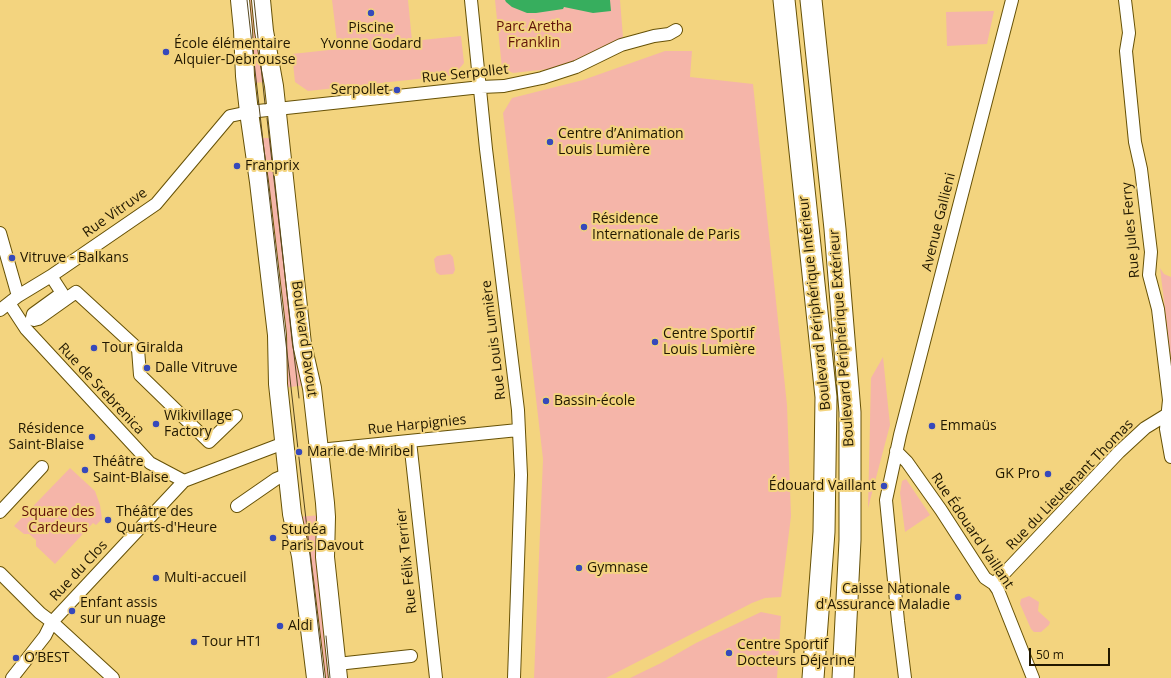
<!DOCTYPE html>
<meta charset="utf-8">
<style>
body{margin:0}
#map{position:relative;width:1171px;height:678px;overflow:hidden;background:#f3d47f;font-family:"Open Sans",sans-serif}
canvas{display:block}
.scale{position:absolute;left:1029px;top:648px;width:81px;height:18px;box-sizing:border-box;border:2px solid #211800;border-top:0;padding-left:5px;font-size:12px;line-height:14px;white-space:nowrap;color:#211800;-webkit-text-stroke:3px #f3d47f;paint-order:stroke}
</style>
<div id="map">
<canvas width="1171" height="678"></canvas>
<div class="scale">50 m</div>
</div>
<script>
const ctx = document.querySelector('canvas').getContext('2d');
ctx.lineJoin = 'round';
function paint(path, color) { ctx.fillStyle = color; ctx.fill(path, 'evenodd'); }
const toPath = rows => new Path2D(rows.map(r => 'M' + r).join(''));
function trace(path, color, width, dash) { ctx.strokeStyle = color; ctx.lineWidth = width; ctx.lineCap = dash ? 'butt' : 'round'; ctx.setLineDash(dash || []); ctx.stroke(path); }
function drawText(font, color, halo, rows, align = 'center') {
  ctx.font = font + ' "Open Sans",sans-serif'; ctx.lineWidth = 4; ctx.setLineDash([]); ctx.textBaseline = 'middle'; ctx.strokeStyle = halo; ctx.fillStyle = color; for (const [text, x, y, turn = 0] of rows) {
    ctx.save(); ctx.translate(x, y); ctx.rotate((+turn || 0) * Math.PI / 180); ctx.textAlign = isNaN(turn) ? turn : align; if (halo) ctx.strokeText(text, 0, 0); ctx.fillText(text, 0, 0); ctx.restore();
  }
}
paint(toPath([
 [245,0,255,0,265,82,254,83],
 [332,0,408,0,412,41,461,36,464,63,454,75,308,91,295,82,292,54,338,49],
 [495,0,620,0,623,37,599,51,558,68,513,73,502,68],
 [994,11,987,44,947,46,946,12],
 [665,51,692,51,690,77,753,84,787,405,791,516,781,597,765,598,752,603,606,678,534,678,543,459,503,113,512,98,583,80],
 [261,138,271,138,306,385,283,388],
 [450,254,453,257,455,270,453,274,440,275,436,272,434,259,437,256],
 [1160,268,1164,274,1171,277,1171,360],
 [883,357,890,425,868,508,871,378],
 [70,468,95,491,100,505,102,519,96,525,93,523,55,564,36,546,36,540,29,534,24,534,14,526],
 [906,479,930,515,905,532,900,493,902,481],
 [321,515,333,678,320,678,298,517],
 [1029,596,1039,602,1038,611,1050,622,1049,625,1041,632,1034,632,1031,629,1020,604,1021,599],
 [761,612,781,616,777,678,630,678,661,663,696,643]
]), '#f5b5a9');
paint(toPath([
 [505,0,610,0,611,11,593,13,564,7,563,9,536,13,527,13,512,7,506,2]
]), '#37ae5e');
const street = toPath([
 [471,0,486,149,518,410,521,475,514,678],
 [1125,0,1129,33,1126,51,1135,142,1141,169,1151,252,1149,275,1158,309,1169,400,1166,429,1171,457],
 [0,233,18,296],
 [51,276,62,293,33,314,32,318,34,320,38,319,76,292,138,349,140,375,209,442,236,416],
 [9,303,26,329,150,463,184,481],
 [0,310,18,296,51,276,156,204,230,116,249,112,481,87,504,86,542,78,576,67,621,45,654,36,669,34,676,30],
 [410,441,436,678],
 [319,450,518,430],
 [896,451,907,462,941,510,985,578,994,584,998,590,1033,678],
 [237,506,276,479,288,474],
 [0,512,42,467],
 [0,573,40,613,52,622,113,678],
 [994,584,1119,452,1145,428,1171,412],
 [337,664,411,656],
 [12,678,45,636,52,622,184,481,284,443],
 [905,678,898,621,886,500,900,435,1012,0]
]);
const primary = toPath([
 [240,0,243,30,245,76,249,112,259,182,277,335,278,384,292,514,301,556,316,678],
 [261,0,264,31,274,86,302,344,312,388,325,503,326,517,325,557,338,678]
]);
const highway = toPath([
 [784,0,826,397,824,532,813,678],
 [811,0,835,229,850,412,850,540,843,678]
]);
trace(street, '#665106', 14);
trace(primary, '#665106', 20);
trace(highway, '#665106', 23);
trace(street, '#fff', 12);
trace(primary, '#fff', 18);
trace(highway, '#fff', 21);
trace(toPath([
 [247,0,324,678],
 [254,0,265,104],
 [267,118,299,398],
 [326,636,330,678]
]), '#55461f', 1);
for (const [x, y, r, color] of [
 [371,13,4,"#3649bb"],
 [166,52,4,"#3649bb"],
 [397,90,4,"#3649bb"],
 [550,142,4,"#3649bb"],
 [237,166,4,"#3649bb"],
 [584,227,4,"#3649bb"],
 [12,258,4,"#3649bb"],
 [655,342,4,"#3649bb"],
 [94,348,4,"#3649bb"],
 [147,368,4,"#3649bb"],
 [546,401,4,"#3649bb"],
 [156,424,4,"#3649bb"],
 [932,426,4,"#3649bb"],
 [92,437,4,"#3649bb"],
 [299,452,4,"#3649bb"],
 [85,470,4,"#3649bb"],
 [1048,474,4,"#3649bb"],
 [884,486,4,"#3649bb"],
 [108,520,4,"#3649bb"],
 [273,538,4,"#3649bb"],
 [579,568,4,"#3649bb"],
 [156,578,4,"#3649bb"],
 [958,597,4,"#3649bb"],
 [72,611,4,"#3649bb"],
 [280,626,4,"#3649bb"],
 [194,642,4,"#3649bb"],
 [729,653,4,"#3649bb"],
 [16,658,4,"#3649bb"]
]) { const dot = new Path2D(); dot.arc(x, y, r, 0, 2 * Math.PI); ctx.fillStyle = color; ctx.fill(dot); trace(dot, '#f3d47f', 1.5); }
drawText('14px', '#601209', '#f3d47f', [
 ["Parc Aretha",534,27],
 ["Franklin",534,43],
 ["Square des",58,512],
 ["Cardeurs",58,528]
]);
drawText('14px', '#211800', '#f3d47f', [
 ["Piscine",371,28,"center"],
 ["Yvonne Godard",371,44,"center"],
 ["École élémentaire",174,44],
 ["Alquier-Debrousse",174,60],
 ["Serpollet",389,90,"right"],
 ["Centre d’Animation",558,134],
 ["Louis Lumière",558,150],
 ["Franprix",245,166],
 ["Résidence",592,219],
 ["Internationale de Paris",592,235],
 ["Vitruve - Balkans",20,258],
 ["Centre Sportif",663,334],
 ["Louis Lumière",663,350],
 ["Tour Giralda",102,348],
 ["Dalle Vitruve",155,368],
 ["Bassin-école",554,401],
 ["Wikivillage",164,416],
 ["Factory",164,432],
 ["Emmaüs",940,426],
 ["Résidence",84,429,"right"],
 ["Saint-Blaise",84,445,"right"],
 ["Marie de Miribel",307,452],
 ["Théâtre",93,462],
 ["Saint-Blaise",93,478],
 ["GK Pro",1040,474,"right"],
 ["Édouard Vaillant",876,486,"right"],
 ["Théâtre des",116,512],
 ["Quarts-d'Heure",116,528],
 ["Studéa",281,530],
 ["Paris Davout",281,546],
 ["Gymnase",587,568],
 ["Multi-accueil",164,578],
 ["Caisse Nationale",950,589,"right"],
 ["d'Assurance Maladie",950,605,"right"],
 ["Enfant assis",80,603],
 ["sur un nuage",80,619],
 ["Aldi",288,626],
 ["Tour HT1",202,642],
 ["Centre Sportif",737,645],
 ["Docteurs Déjerine",737,661],
 ["O’BEST",24,658]
], 'left');
drawText('14px', '#211800', '#f3d47f', [
 ["Rue Serpollet",465,74,-6],
 ["Rue Vitruve",115,213,-35],
 ["Avenue Gallieni",939,222,-76],
 ["Rue Jules Ferry",1131,230,-95],
 ["Boulevard Périphérique Intérieur",815,303,-96],
 ["Boulevard Périphérique Extérieur",842,338,-94],
 ["Boulevard Davout",304,339,82],
 ["Rue Louis Lumière",494,340,-97],
 ["Rue de Srebrenica",101,389,47],
 ["Rue Harpignies",417,425,-6],
 ["Rue du Lieutenant Thomas",1070,485,-46],
 ["Rue Édouard Vaillant",972,531,56],
 ["Rue Félix Terrier",407,561,-96],
 ["Rue du Clos",79,571,-47]
]);
</script>
